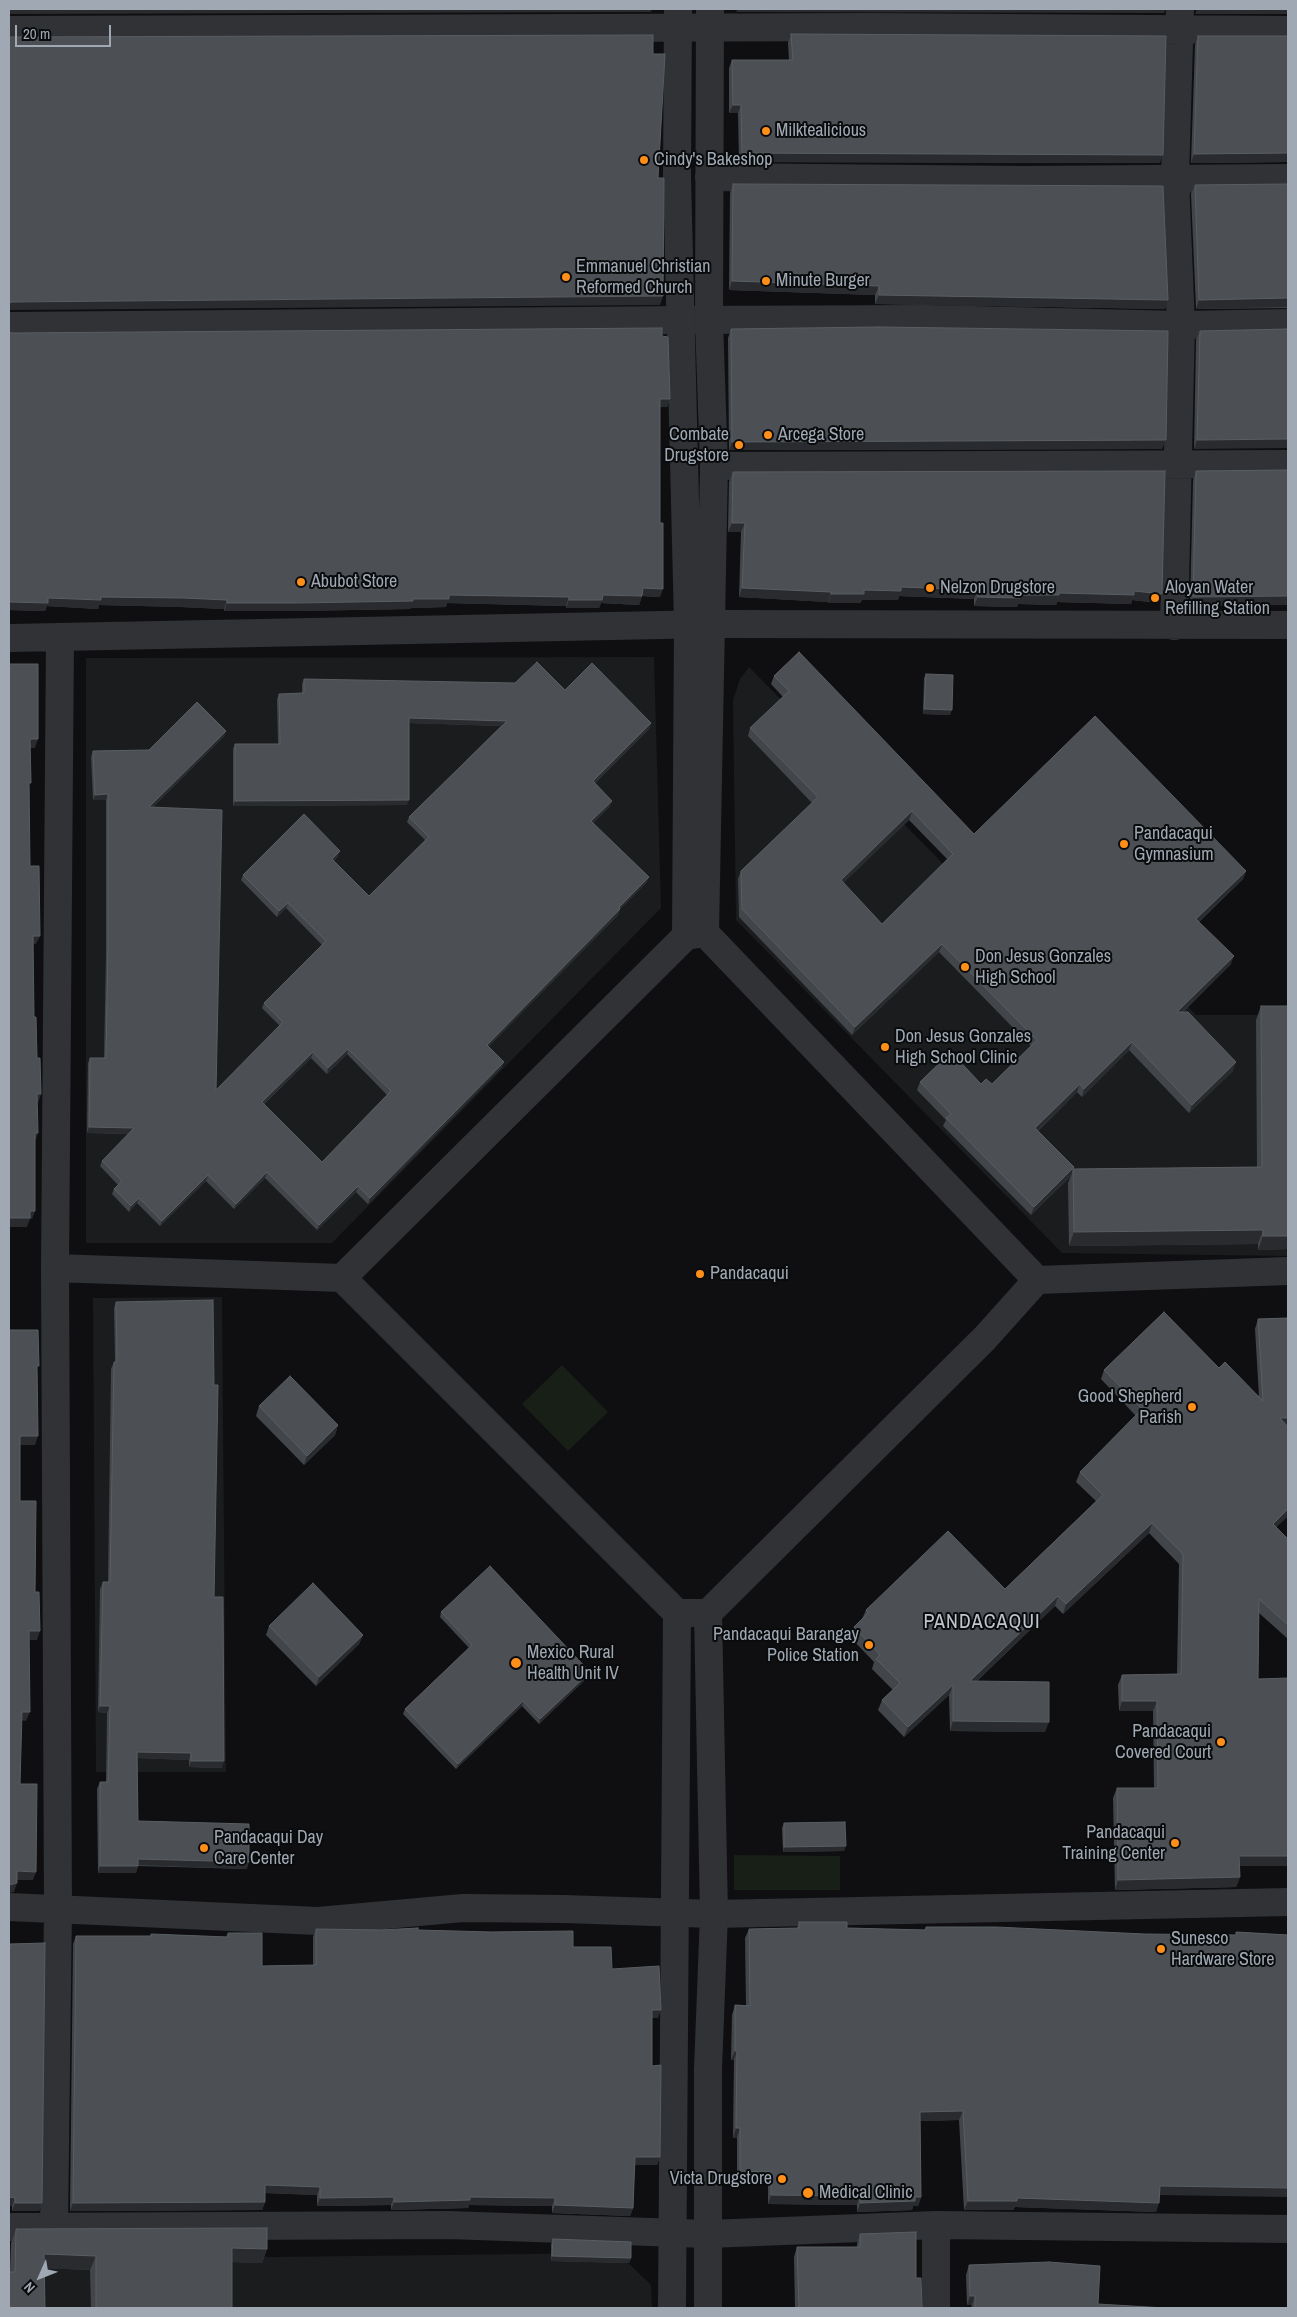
<!DOCTYPE html>
<style>
body{margin:0}
#map{position:relative;width:1297px;height:2317px;overflow:hidden;background:#0f0f11;font-family:"Archivo Narrow",sans-serif}
canvas{display:block}
.frame{position:absolute;inset:0;border:10px solid #9fa8b3;pointer-events:none}
.north{position:absolute;left:15px;top:2252px;width:50px;height:50px;-webkit-text-stroke:4px #0a0b0c;paint-order:stroke;rotate:226deg;font-size:14px;font-weight:700;line-height:20px;text-align:center;color:#9fa8b3}
.north::after{content:'';display:block;margin:auto;width:18px;height:22px;background:#9fa8b3;clip-path:polygon(50% 0,100% 100%,50% 72%,0 100%)}
.scale{position:absolute;left:15px;top:25px;width:96px;height:22px;box-sizing:border-box;border:2px solid #9fa8b3;border-top:0;padding-left:6px;font-size:15px;line-height:18px;white-space:nowrap;color:#9fa8b3;-webkit-text-stroke:4px #0a0b0c;paint-order:stroke}
</style>
<div id="map">
<canvas width="1297" height="2317"></canvas>
<div class="frame"></div>
<div class="north">N</div>
<div class="scale">20 m</div>
</div>
<script>
const ctx = document.querySelector('canvas').getContext('2d');
ctx.lineJoin = 'round';
function paint(path, color) { ctx.fillStyle = color; ctx.fill(path, 'evenodd'); }
const toPath = rows => new Path2D(rows.map(r => 'M' + r).join(''));
function trace(path, color, width, dash) { ctx.strokeStyle = color; ctx.lineWidth = width; ctx.lineCap = dash ? 'butt' : 'round'; ctx.setLineDash(dash || []); ctx.stroke(path); }
function drawText(font, color, halo, rows, align = 'center') {
  ctx.font = font + ' "Archivo Narrow",sans-serif'; ctx.lineWidth = 4; ctx.setLineDash([]); ctx.textBaseline = 'middle'; ctx.strokeStyle = halo; ctx.fillStyle = color; for (const [text, x, y, turn = 0] of rows) {
    ctx.save(); ctx.translate(x, y); ctx.rotate((+turn || 0) * Math.PI / 180); ctx.textAlign = isNaN(turn) ? turn : align; if (halo) ctx.strokeText(text, 0, 0); ctx.fillText(text, 0, 0); ctx.restore();
  }
}
paint(toPath([
 [654,657,661,908,332,1243,86,1243,86,658],
 [749,667,978,899,1030,848,1196,1015,1288,1015,1288,1256,1062,1253,736,920,733,700,740,679],
 [222,1297,226,1772,96,1772,93,1298],
 [618,2253,651,2285,652,2308,9,2308,9,2260]
]), '#1b1c1e');
paint(toPath([
 [562,1365,608,1412,568,1451,522,1404],
 [734,1855,840,1856,840,1890,734,1890]
]), '#171f17');
trace(toPath([
 [9,30,870,27,1288,30],
 [709,177,1025,180,1288,178],
 [9,326,682,320,928,319,1181,325,1288,323],
 [714,466,1288,464],
 [1174,626,1181,325,1175,178,1180,9],
 [9,638,712,624,1288,625],
 [55,1268,342,1278],
 [1037,1280,1288,1271],
 [9,1907,318,1921,463,1908,564,1909,714,1914,1288,1902],
 [9,2227,448,2225,708,2234,936,2225,1288,2229],
 [54,2227,58,1908,55,1268,60,638],
 [936,2308,936,2225]
]), '#303236', 28);
trace(toPath([
 [678,9,677,176,688,624,686,936],
 [705,933,1037,1280,985,1338,708,1613,677,1613,342,1278,686,936,705,933],
 [705,933,714,466,709,321,710,9],
 [708,1613,714,1914,708,2069,708,2308],
 [672,2308,677,1613]
]), '#303236', 28);
paint(toPath([
 [791,34,1160,163,739,162,738,113,729,113,729,68,732,60,789,60,788,43],
 [1198,36,1288,36,1288,162,1191,163,1195,45],
 [733,184,1168,300,1165,309,875,304,875,295,729,290,730,193],
 [1288,184,1288,308,1196,309,1191,194,1195,185],
 [731,329,1162,449,729,450,728,338],
 [1288,329,1194,449,1196,340,1200,331],
 [9,332,12,333,662,336,670,399,667,407,660,407,660,597,642,596,639,605,601,603,599,608,566,608,566,606,447,603,446,607,411,608,410,609,294,611,224,611,224,609,181,607,99,605,98,609,47,606,45,611,9,610],
 [1288,470,1190,606,1193,480,1196,471],
 [733,472,1159,603,1132,600,1131,604,1057,602,1056,605,1018,604,1017,607,974,606,974,599,899,596,898,600,862,600,860,603,828,603,828,602,739,597,741,532,728,532,729,482],
 [926,674,950,715,923,714,924,678],
 [774,676,974,834,1246,871,1243,879,1199,922,1231,964,1183,1012,1233,1071,1189,1113,1129,1050,1082,1097,1077,1092,1038,1131,1074,1169,1257,1167,1256,1020,1261,1006,1288,1249,1258,1250,1258,1244,1069,1246,1068,1183,1071,1176,1031,1215,943,1126,946,1120,917,1090,920,1082,992,1084,1031,1046,939,952,852,1035,739,917,738,879,741,871,812,803,748,736,750,728,783,697,771,684],
 [909,820,947,859,882,924,843,883],
 [304,679,565,690,651,723,649,729,595,783,610,806,593,823,647,882,620,909,618,915,488,1047,502,1067,368,1204,356,1192,317,1230,265,1178,234,1209,206,1181,160,1226,137,1203,129,1212,112,1194,114,1189,118,1185,100,1166,102,1161,129,1134,87,1133,88,1063,90,1058,104,1058,106,953,106,800,93,800,91,757,93,751,149,750,226,731,224,736,152,808,216,1090,280,1026,262,1008,264,1003,322,945,286,908,277,917,241,880,243,875,338,856,334,861,369,896,425,840,407,822,409,817,501,726,409,723,407,805,233,806,233,749,235,744,278,744,277,699,279,694,302,694,302,684],
 [347,1054,387,1095,322,1162,264,1104,311,1058,327,1074],
 [116,1302,214,1597,222,1768,189,1767,189,1760,137,1758,138,1821,247,1869,138,1866,136,1873,98,1873,97,1789,100,1782,106,1782,107,1713,98,1712,100,1589,103,1582,108,1582,111,1369,114,1362,115,1362,114,1308],
 [1288,1318,1288,1516,1276,1527,1288,1539,1288,1639,1259,1613,1258,1679,1288,1866,1239,1866,1240,1877,1236,1887,1115,1890,1113,1798,1117,1788,1154,1788,1153,1711,1119,1711,1118,1685,1122,1675,1177,1674,1179,1564,1149,1533,1063,1614,1055,1606,977,1681,1045,1732,950,1731,949,1695,904,1737,878,1710,882,1700,893,1690,872,1669,874,1662,850,1637,854,1627,862,1619,866,1610,1005,1589,1096,1501,1076,1482,1080,1472,1136,1416,1101,1379,1104,1370,1219,1368,1259,1396,1255,1329,1258,1319],
 [259,1406,338,1425,335,1435,304,1465,256,1416],
 [441,1612,588,1677,539,1724,522,1706,456,1769,403,1714,405,1709,469,1648,440,1617],
 [269,1626,363,1635,359,1644,316,1686,266,1635],
 [784,1823,844,1851,783,1852,782,1828],
 [799,1922,847,1928,924,1930,926,1927,1144,1934,1236,1935,1236,1932,1288,1935,1160,2195,1156,2212,1015,2207,1013,2210,964,2210,959,2120,920,2121,921,2197,918,2206,913,2206,912,2210,857,2212,857,2205,768,2204,768,2181,737,2180,737,2138,733,2138,734,2060,731,2060,732,2015,735,2005,746,2006,745,1938,749,1929,797,1928],
 [316,1929,418,1930,573,1947,612,1969,658,2018,652,2018,652,2066,660,2157,657,2165,634,2165,633,2208,630,2216,552,2213,552,2206,469,2205,468,2208,391,2210,391,2205,317,2206,317,2195,265,2193,265,2202,262,2210,70,2211,73,1944,76,1936,150,1936,151,1934,226,1937,228,1933,262,1966,313,1965,313,1937],
 [10,1944,42,2203,39,2211,12,2211,12,2206,9,2206,9,1948],
 [16,2229,267,2249,262,2263,232,2262,232,2308,91,2308,90,2270,44,2268,45,2308,10,2272,11,2243],
 [860,2234,916,2278,921,2308,795,2308,794,2257,797,2247,857,2247,857,2244],
 [553,2239,631,2258,629,2263,551,2261,551,2244],
 [969,2265,1098,2304,1165,2308,971,2308,972,2305,967,2305,966,2275]
]), '#424549');
paint(toPath([
 [9,9,661,9,652,9,651,12,9,14],
 [738,9,1166,9,1164,13,736,12],
 [1197,9,1288,9,1288,14,1195,14],
 [733,105,741,105,738,113,729,113],
 [742,153,1163,155,1160,163,739,162],
 [1288,153,1288,162,1191,163,1194,154],
 [732,281,879,286,875,295,729,290],
 [879,295,1168,300,1165,309,875,304],
 [663,296,660,305,9,310,9,303,12,302],
 [1288,298,1288,307,1196,309,1199,300],
 [660,399,670,399,667,407,657,407],
 [1288,439,1288,448,1194,449,1197,440],
 [1166,440,1162,449,729,450,732,442],
 [732,523,745,523,741,532,728,532],
 [901,587,978,590,974,599,899,596,898,600,862,600,860,603,828,603,831,594],
 [643,588,663,589,660,597,642,596,639,605,601,603,599,608,566,608,569,600],
 [742,588,831,592,828,602,739,597],
 [1134,591,1162,594,1159,603,1132,600,1131,604,1057,602,1056,605,1018,604,1017,607,974,606,978,597,1059,593],
 [449,595,569,597,566,606,447,603,446,607,411,608,410,609,294,611,224,611,227,603,413,599],
 [1288,596,1288,605,1190,606,1193,597],
 [101,597,184,598,227,600,224,609,181,607,99,605,98,609,47,606,45,611,9,610,9,602,48,598],
 [924,709,952,710,950,715,923,714],
 [409,718,507,721,505,726,407,723],
 [651,723,649,729,591,786,593,781],
 [226,731,224,736,147,813,149,807],
 [30,739,38,739,35,748,27,748],
 [108,794,106,800,93,800,95,795],
 [409,800,407,805,233,806,235,801],
 [612,801,610,806,589,827,591,821],
 [912,811,909,820,838,888,841,880],
 [340,851,338,856,330,865,332,859],
 [1246,871,1243,879,1193,927,1196,919],
 [649,877,647,882,617,912,620,909,618,915,485,1050,487,1045],
 [288,903,286,908,277,917,279,911],
 [33,936,40,936,36,944,30,944],
 [942,944,939,952,852,1035,855,1027],
 [1234,956,1231,964,1174,1020,1177,1012],
 [1132,1042,1129,1050,1082,1097,1084,1089],
 [348,1049,347,1054,327,1074,328,1068],
 [313,1052,311,1058,260,1107,262,1102],
 [504,1062,502,1067,368,1204,370,1198],
 [1236,1062,1233,1071,1189,1113,1192,1105],
 [1080,1084,1077,1092,1032,1136,1035,1128],
 [37,1094,41,1094,38,1103,34,1103],
 [89,1127,134,1128,132,1134,87,1133],
 [35,1133,38,1133,35,1142],
 [1074,1167,1071,1176,1031,1215,1034,1207],
 [267,1172,265,1178,234,1209,236,1204],
 [208,1175,206,1181,160,1226,162,1221],
 [358,1186,356,1192,317,1230,319,1225],
 [139,1198,137,1203,129,1212,131,1206],
 [30,1211,35,1211,32,1219,30,1219,27,1227,9,1227,9,1218],
 [1263,1230,1258,1244,1069,1246,1074,1232],
 [1263,1236,1288,1236,1288,1249,1258,1250],
 [1280,1418,1288,1418,1288,1427],
 [338,1425,335,1435,304,1465,307,1456],
 [20,1436,38,1436,35,1445,17,1445],
 [1288,1509,1288,1516,1269,1534,1273,1524],
 [1152,1523,1149,1533,1063,1614,1066,1604],
 [1058,1596,1055,1606,966,1691,970,1681],
 [29,1631,40,1631,37,1640,26,1640],
 [363,1635,359,1644,316,1686,319,1677],
 [590,1672,588,1677,539,1724,540,1719],
 [953,1685,949,1695,904,1737,908,1727],
 [523,1701,522,1706,456,1769,458,1764],
 [1122,1701,1157,1701,1153,1711,1119,1711],
 [100,1706,110,1706,107,1713,98,1712],
 [22,1712,30,1712,26,1721,19,1720],
 [953,1721,1049,1722,1045,1732,950,1731],
 [137,1752,191,1753,189,1760,135,1758],
 [191,1761,224,1761,222,1768,189,1767],
 [846,1846,844,1851,783,1852,784,1847],
 [1239,1856,1288,1856,1288,1866,1236,1866],
 [138,1859,249,1862,247,1869,136,1865],
 [100,1866,138,1866,136,1873,98,1873],
 [17,1871,36,1872,33,1880,14,1880],
 [1240,1877,1236,1887,1115,1890,1118,1880],
 [17,1883,14,1892,9,1893,9,1885],
 [652,2010,661,2010,658,2018,649,2018],
 [735,2051,737,2051,734,2060,731,2060],
 [963,2111,959,2120,917,2121,920,2112],
 [736,2128,740,2128,737,2138,733,2138],
 [635,2157,660,2157,657,2165,632,2165],
 [740,2171,771,2172,768,2181,737,2180],
 [265,2185,320,2187,317,2195,263,2193],
 [1160,2186,1288,2188,1288,2197,1156,2195],
 [771,2195,860,2196,857,2205,768,2204],
 [9,2197,15,2198,12,2206,9,2206],
 [394,2197,391,2205,317,2206,320,2198],
 [470,2197,555,2198,552,2206,469,2205,468,2208,391,2210,394,2202],
 [915,2197,921,2197,918,2206,913,2206,912,2210,857,2212,860,2203],
 [1017,2198,1159,2203,1156,2212,1015,2207,1013,2210,964,2210,968,2201],
 [265,2202,262,2210,70,2211,73,2203],
 [15,2203,42,2203,39,2211,12,2211],
 [555,2205,633,2208,630,2216,552,2213],
 [232,2248,267,2249,262,2263,227,2262],
 [44,2254,96,2256,90,2270,39,2268],
 [552,2256,631,2258,629,2263,551,2261],
 [970,2296,975,2296,972,2305,967,2305]
]), '#292b2e');
const building = toPath([
 [791,34,1166,36,1163,155,742,153,741,105,733,105,732,60,793,60,791,34],
 [653,35,653,54,665,54,658,178,664,178,663,296,12,302,9,303,9,37,12,37,653,35],
 [1198,36,1288,36,1288,153,1194,154,1198,36],
 [733,184,1163,186,1168,300,879,295,879,286,732,281,733,184],
 [1288,184,1288,298,1199,300,1195,185,1288,184],
 [878,327,1168,331,1166,440,732,442,731,329,878,327],
 [662,328,662,336,668,337,670,399,660,399,660,523,663,523,663,589,643,588,642,596,603,595,602,600,569,600,569,597,449,595,449,599,413,599,413,601,297,603,227,603,227,600,184,598,101,597,101,600,48,598,48,603,9,602,9,332,12,333,662,328],
 [1288,329,1288,439,1197,440,1200,331,1288,329],
 [1288,470,1288,596,1193,597,1196,471,1288,470],
 [1165,471,1162,594,1134,591,1134,595,1059,593,1059,595,1020,595,1020,598,978,597,978,590,901,587,901,591,864,590,864,594,831,594,831,592,742,588,745,523,732,523,733,472,1165,471],
 [799,652,974,834,1095,716,1246,871,1196,919,1234,956,1177,1012,1188,1012,1236,1062,1192,1105,1132,1042,1084,1089,1080,1084,1035,1128,1074,1167,1034,1207,946,1118,951,1114,920,1082,951,1052,981,1084,986,1079,992,1084,1037,1040,942,944,855,1027,742,909,741,871,818,797,750,728,789,691,774,676,799,652],
 [912,811,953,854,882,924,841,880,912,811],
 [537,662,565,690,592,663,651,723,593,781,612,801,591,821,649,877,619,907,620,909,487,1045,504,1062,370,1198,358,1186,319,1225,267,1172,236,1204,208,1175,162,1221,139,1198,131,1206,114,1189,122,1181,102,1161,134,1128,89,1127,90,1058,106,1058,108,947,108,794,95,795,93,751,149,750,197,702,226,731,149,807,222,810,216,1090,283,1022,264,1003,326,941,288,903,279,911,243,875,304,814,340,851,332,859,369,896,429,837,409,817,507,721,409,718,409,800,235,801,235,744,280,744,279,694,304,693,304,679,515,683,537,662],
 [348,1049,391,1091,322,1162,262,1102,313,1052,328,1068,348,1049],
 [9,664,38,664,38,739,30,739,31,783,29,783,30,866,39,866,40,936,33,936,34,1017,36,1017,37,1058,40,1058,41,1094,37,1094,38,1133,35,1133,35,1211,30,1211,30,1218,9,1218,9,664],
 [926,674,953,675,952,710,924,709,926,674],
 [1261,1006,1288,1006,1288,1236,1263,1236,1263,1230,1074,1232,1073,1169,1262,1167,1261,1006],
 [213,1300,214,1385,218,1385,214,1597,223,1597,224,1761,191,1761,191,1753,137,1752,138,1821,249,1824,249,1862,138,1859,138,1866,100,1866,100,1782,108,1782,110,1706,100,1706,103,1582,110,1582,114,1362,117,1362,116,1302,213,1300],
 [1164,1312,1219,1368,1225,1362,1263,1401,1258,1319,1288,1318,1288,1418,1280,1418,1288,1427,1288,1509,1273,1524,1288,1539,1288,1625,1259,1599,1258,1679,1288,1678,1288,1856,1239,1856,1240,1877,1118,1880,1117,1788,1158,1788,1157,1701,1122,1701,1122,1675,1181,1674,1183,1554,1152,1523,1066,1604,1058,1596,970,1681,1049,1682,1049,1722,953,1721,953,1685,908,1727,882,1700,900,1683,876,1659,880,1655,854,1627,868,1613,866,1610,948,1531,1005,1589,1103,1495,1080,1472,1142,1409,1104,1370,1164,1312],
 [9,1330,38,1330,39,1366,37,1366,38,1436,20,1436,20,1501,36,1501,35,1592,39,1592,40,1631,29,1631,30,1712,22,1712,20,1784,37,1784,36,1872,17,1871,17,1883,9,1885,9,1330],
 [290,1376,338,1425,307,1456,259,1406,290,1376],
 [490,1566,590,1672,540,1719,523,1701,458,1764,405,1709,472,1645,441,1612,490,1566],
 [313,1583,363,1635,319,1677,269,1626,313,1583],
 [845,1822,846,1846,784,1847,784,1823,845,1822],
 [799,1922,847,1922,847,1928,926,1930,926,1927,996,1927,1144,1934,1236,1935,1236,1932,1288,1935,1288,2188,1160,2186,1159,2203,1017,2198,1017,2201,968,2201,963,2111,920,2112,921,2197,915,2197,915,2201,860,2203,860,2196,771,2195,771,2172,740,2171,740,2128,736,2128,737,2051,735,2051,735,2005,750,2006,749,1929,799,1928,799,1922],
 [418,1928,418,1930,491,1932,573,1931,573,1947,611,1947,612,1969,659,1966,661,2010,652,2010,652,2066,661,2065,660,2157,635,2157,633,2208,555,2205,555,2198,470,2197,470,2200,394,2202,394,2197,320,2198,320,2187,265,2185,265,2202,73,2203,76,1936,151,1936,151,1934,228,1937,228,1933,262,1933,262,1966,316,1965,316,1929,380,1930,418,1928],
 [45,1943,42,2203,15,2203,15,2198,9,2197,9,1949,10,1949,10,1944,45,1943],
 [267,2228,267,2249,232,2248,232,2308,96,2308,96,2256,44,2254,45,2308,9,2308,9,2272,15,2272,16,2229,267,2228],
 [916,2232,916,2278,921,2278,922,2308,799,2308,797,2247,860,2247,860,2234,916,2232],
 [553,2239,631,2242,631,2258,552,2256,553,2239],
 [1049,2262,1100,2266,1098,2304,1165,2308,975,2308,975,2296,970,2296,969,2265,1049,2262]
]);
paint(building, '#4c5054');
trace(building, '#595e63', 1);
for (const [x, y, r, color] of [
 [766,131,5,"#ff8f19"],
 [644,160,5,"#ff8f19"],
 [566,277,5,"#ff8f19"],
 [766,281,5,"#ff8f19"],
 [768,435,5,"#ff8f19"],
 [739,445,5,"#ff8f19"],
 [301,582,5,"#ff8f19"],
 [930,588,5,"#ff8f19"],
 [1155,598,5,"#ff8f19"],
 [1124,844,5,"#ff8f19"],
 [965,967,5,"#ff8f19"],
 [885,1047,5,"#ff8f19"],
 [700,1274,5,"#ff8f19"],
 [1192,1407,5,"#ff8f19"],
 [869,1645,5,"#ff8f19"],
 [516,1663,6,"#ff8f19"],
 [1221,1742,5,"#ff8f19"],
 [1175,1843,5,"#ff8f19"],
 [204,1848,5,"#ff8f19"],
 [1161,1949,5,"#ff8f19"],
 [782,2179,5,"#ff8f19"],
 [808,2193,6,"#ff8f19"]
]) { const dot = new Path2D(); dot.arc(x, y, r, 0, 2 * Math.PI); ctx.fillStyle = color; ctx.fill(dot); trace(dot, '#0a0b0c', 2); }
drawText('18px', '#9fa8b3', '#0a0b0c', [
 ["Milktealicious",776,131],
 ["Cindy's Bakeshop",654,160],
 ["Emmanuel Christian",576,267],
 ["Reformed Church",576,288],
 ["Minute Burger",776,281],
 ["Combate",729,435,"right"],
 ["Drugstore",729,456,"right"],
 ["Arcega Store",778,435],
 ["Abubot Store",311,582],
 ["Nelzon Drugstore",940,588],
 ["Aloyan Water",1165,588],
 ["Refilling Station",1165,609],
 ["Pandacaqui",1134,834],
 ["Gymnasium",1134,855],
 ["Don Jesus Gonzales",975,957],
 ["High School",975,978],
 ["Don Jesus Gonzales",895,1037],
 ["High School Clinic",895,1058],
 ["Pandacaqui",710,1274],
 ["Good Shepherd",1182,1397,"right"],
 ["Parish",1182,1418,"right"],
 ["Pandacaqui Barangay",859,1635,"right"],
 ["Police Station",859,1656,"right"],
 ["Mexico Rural",527,1653],
 ["Health Unit IV",527,1674],
 ["Pandacaqui",1211,1732,"right"],
 ["Covered Court",1211,1753,"right"],
 ["Pandacaqui",1165,1833,"right"],
 ["Training Center",1165,1854,"right"],
 ["Pandacaqui Day",214,1838],
 ["Care Center",214,1859],
 ["Sunesco",1171,1939],
 ["Hardware Store",1171,1960],
 ["Victa Drugstore",772,2179,"right"],
 ["Medical Clinic",819,2193]
], 'left');
ctx.letterSpacing = '1px';
drawText('20px', '#c0c6cf', '#0a0b0c', [
 ["PANDACAQUI",982,1623]
]);
ctx.letterSpacing = '0px';
</script>
